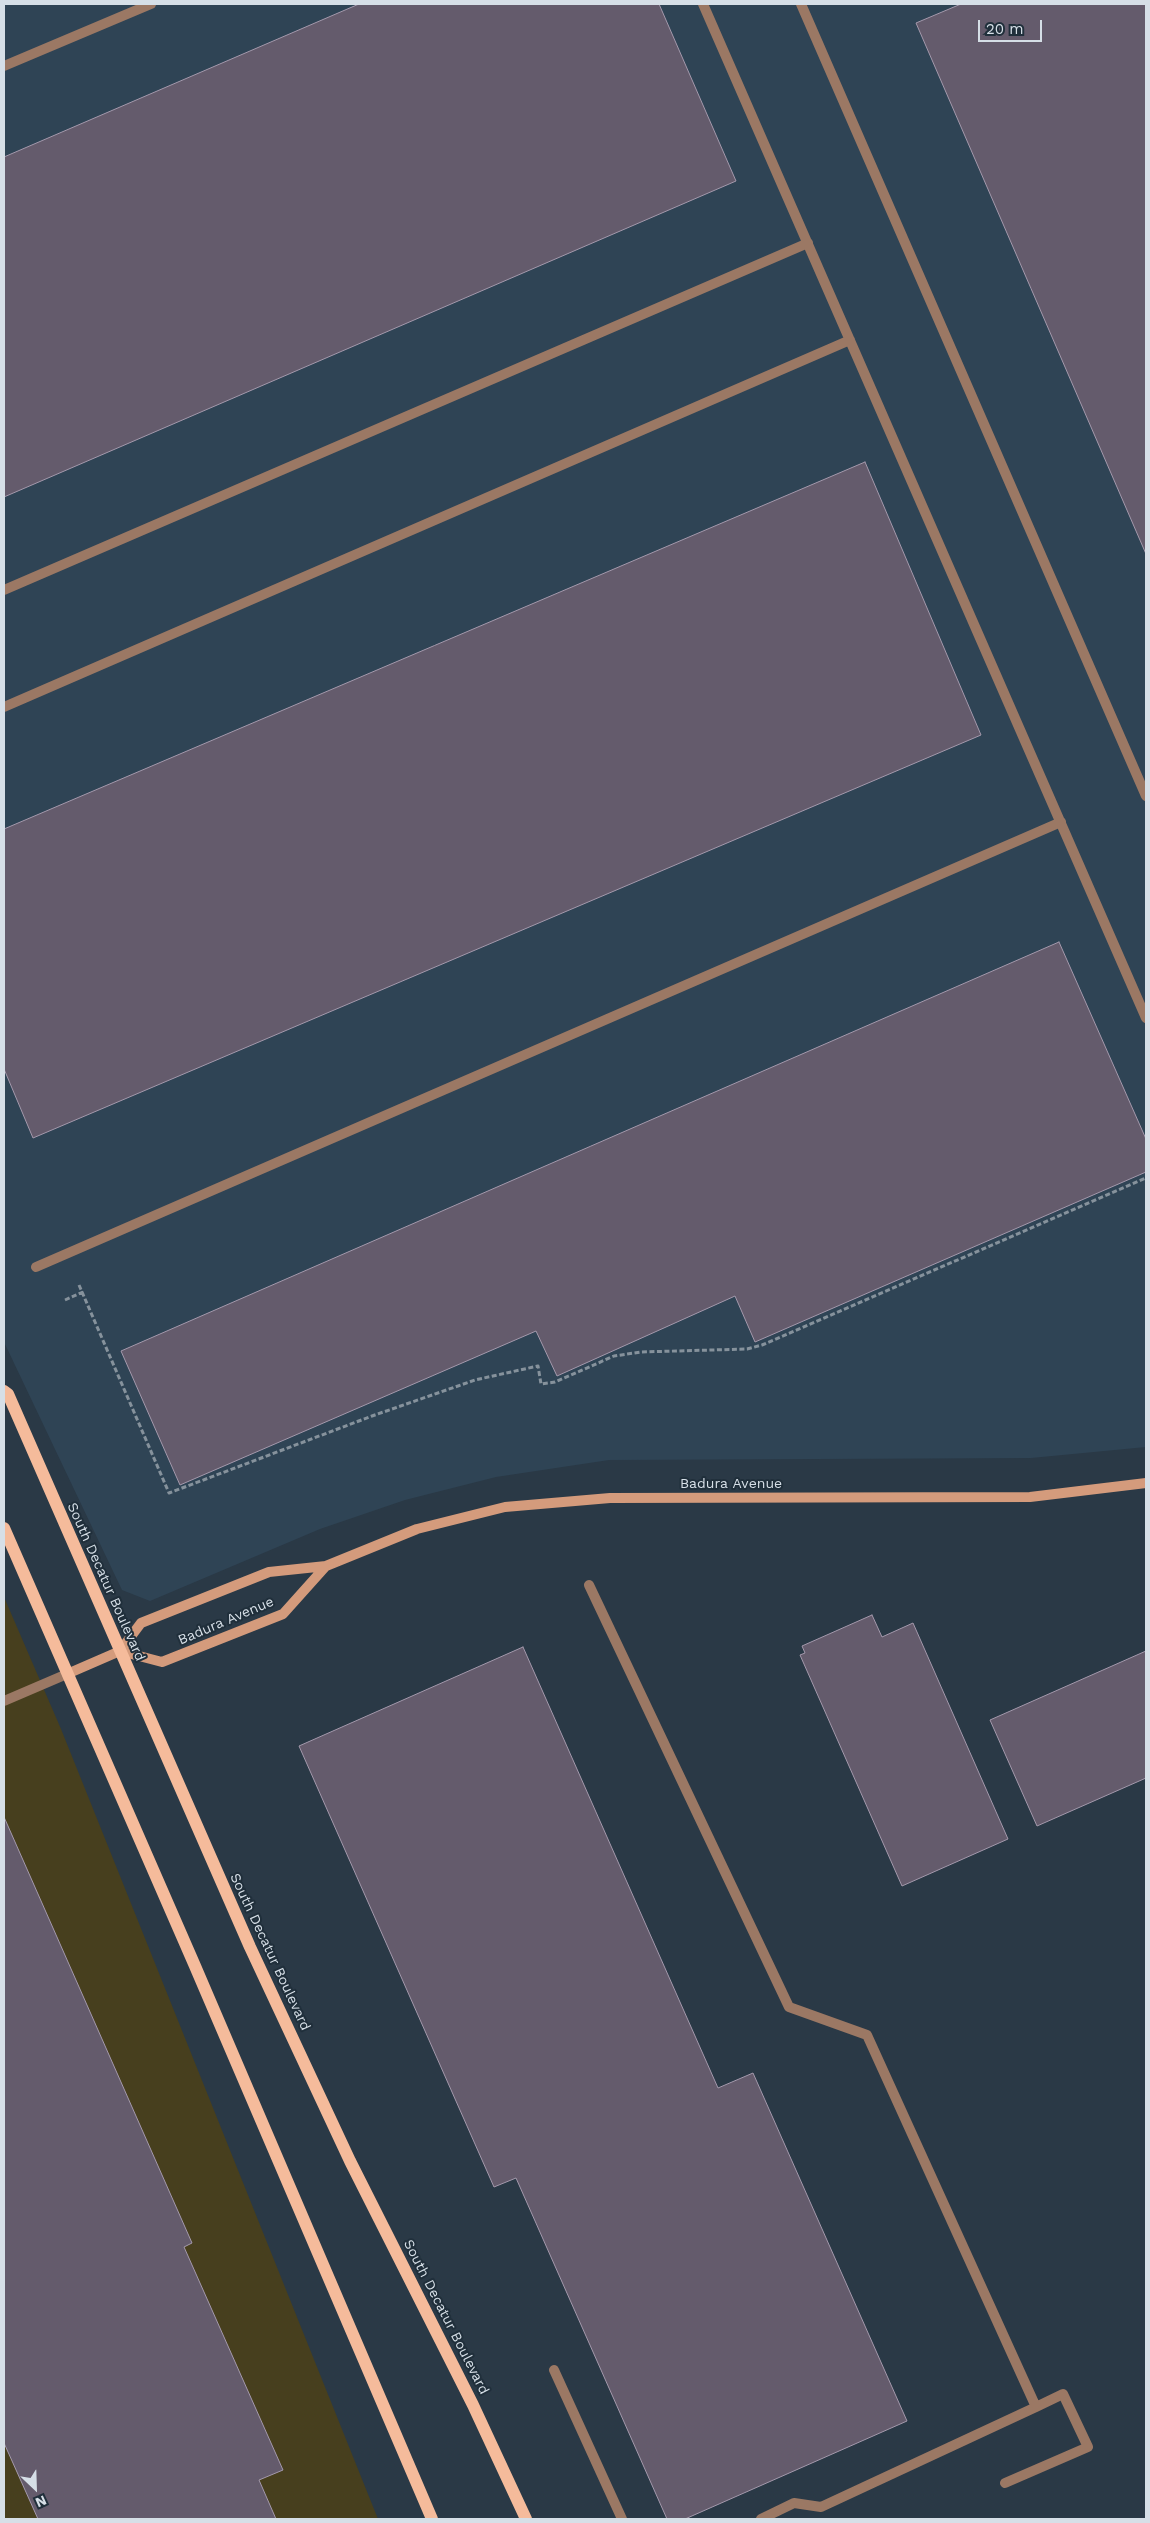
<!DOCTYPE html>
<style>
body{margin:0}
#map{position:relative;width:1150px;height:2523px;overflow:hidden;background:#2a3946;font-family:"Work Sans",sans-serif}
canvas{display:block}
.frame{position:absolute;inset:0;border:5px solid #d6dfe7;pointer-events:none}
.north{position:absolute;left:10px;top:2463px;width:50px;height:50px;-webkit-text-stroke:4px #202f3b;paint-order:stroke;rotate:156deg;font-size:14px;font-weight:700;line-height:20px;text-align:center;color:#d6dfe7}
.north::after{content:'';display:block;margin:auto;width:18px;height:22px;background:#d6dfe7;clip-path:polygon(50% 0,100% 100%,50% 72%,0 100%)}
.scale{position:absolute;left:978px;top:20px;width:64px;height:22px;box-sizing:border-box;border:2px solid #d6dfe7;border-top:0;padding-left:6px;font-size:15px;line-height:18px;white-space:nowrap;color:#d6dfe7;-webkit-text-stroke:4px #202f3b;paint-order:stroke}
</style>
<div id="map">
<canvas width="1150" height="2523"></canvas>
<div class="frame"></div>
<div class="north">N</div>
<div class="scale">20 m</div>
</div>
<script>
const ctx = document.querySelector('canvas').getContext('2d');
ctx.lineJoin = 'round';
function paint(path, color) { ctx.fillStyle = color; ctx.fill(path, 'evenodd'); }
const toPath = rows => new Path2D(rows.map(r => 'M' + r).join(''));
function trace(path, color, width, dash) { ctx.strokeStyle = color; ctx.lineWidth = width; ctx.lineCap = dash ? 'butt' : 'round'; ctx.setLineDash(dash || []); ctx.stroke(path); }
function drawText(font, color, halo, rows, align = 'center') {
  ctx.font = font + ' "Work Sans",sans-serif'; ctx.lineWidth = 4; ctx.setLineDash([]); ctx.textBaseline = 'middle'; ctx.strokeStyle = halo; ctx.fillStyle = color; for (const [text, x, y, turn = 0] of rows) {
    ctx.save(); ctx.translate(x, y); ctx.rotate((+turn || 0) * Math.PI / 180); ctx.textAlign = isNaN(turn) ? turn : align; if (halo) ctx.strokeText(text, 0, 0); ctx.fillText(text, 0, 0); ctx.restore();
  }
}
paint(toPath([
 [4,4,1146,4,1146,1447,1031,1458,609,1460,496,1477,405,1500,320,1529,150,1601,122,1590,4,1342]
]), '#2f4455');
paint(toPath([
 [4,1597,61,1729,378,2519,4,2519]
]), '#473f1e');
const building = toPath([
 [359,4,659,4,736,181,4,497,4,157,359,4],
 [961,4,1146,4,1146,554,916,23,961,4],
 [865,462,981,735,33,1138,4,1069,4,829,865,462],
 [1059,942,1146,1139,1146,1172,755,1342,735,1296,557,1376,536,1331,180,1485,121,1351,1059,942],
 [872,1615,882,1637,913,1623,1008,1839,902,1886,800,1655,805,1653,802,1646,872,1615],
 [523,1647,718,2088,753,2073,907,2421,685,2519,667,2519,516,2178,494,2187,299,1746,523,1647],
 [1146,1651,1146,1778,1037,1826,990,1720,1146,1651],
 [4,1817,192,2243,184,2247,283,2470,259,2480,276,2519,38,2519,4,2443,4,1817]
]);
paint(building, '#645b6c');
trace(building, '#a499ac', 1);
trace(toPath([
 [79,1285,169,1493,372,1416,475,1380,538,1366,541,1384,555,1382,614,1356,641,1352,747,1349,762,1345,1146,1178],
 [65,1300,83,1292]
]), '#86929c', 3, [5, 2.5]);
trace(toPath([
 [703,4,1146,1018],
 [801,4,1146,796],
 [4,66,151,4],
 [4,590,808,243],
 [4,707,850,340],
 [36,1267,1061,822],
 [589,1585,789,2007,867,2035,1036,2407,821,2507,794,2503,761,2519],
 [554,2370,622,2519],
 [1005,2483,1088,2447,1063,2394,1036,2407]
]), '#9b7864', 10);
trace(toPath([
 [4,1701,67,1674]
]), '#9b7864', 10);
trace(toPath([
 [120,1651,162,1662,283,1614,326,1566],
 [67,1674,120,1651,141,1623,269,1572,326,1566,417,1529,505,1507,610,1498,1030,1497,1146,1483]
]), '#d49b7c', 10);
trace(toPath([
 [4,1391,8,1394,250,1947,350,2161,473,2405,526,2519],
 [4,1528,195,1966,432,2519]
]), '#f5bb9b', 12);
drawText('14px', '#d6dfe7', '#202f3b', [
 ["Badura Avenue",731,1484],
 ["South Decatur Boulevard",106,1582,66],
 ["Badura Avenue",226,1621,-23],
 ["South Decatur Boulevard",270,1952,65],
 ["South Decatur Boulevard",446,2317,63]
]);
</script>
